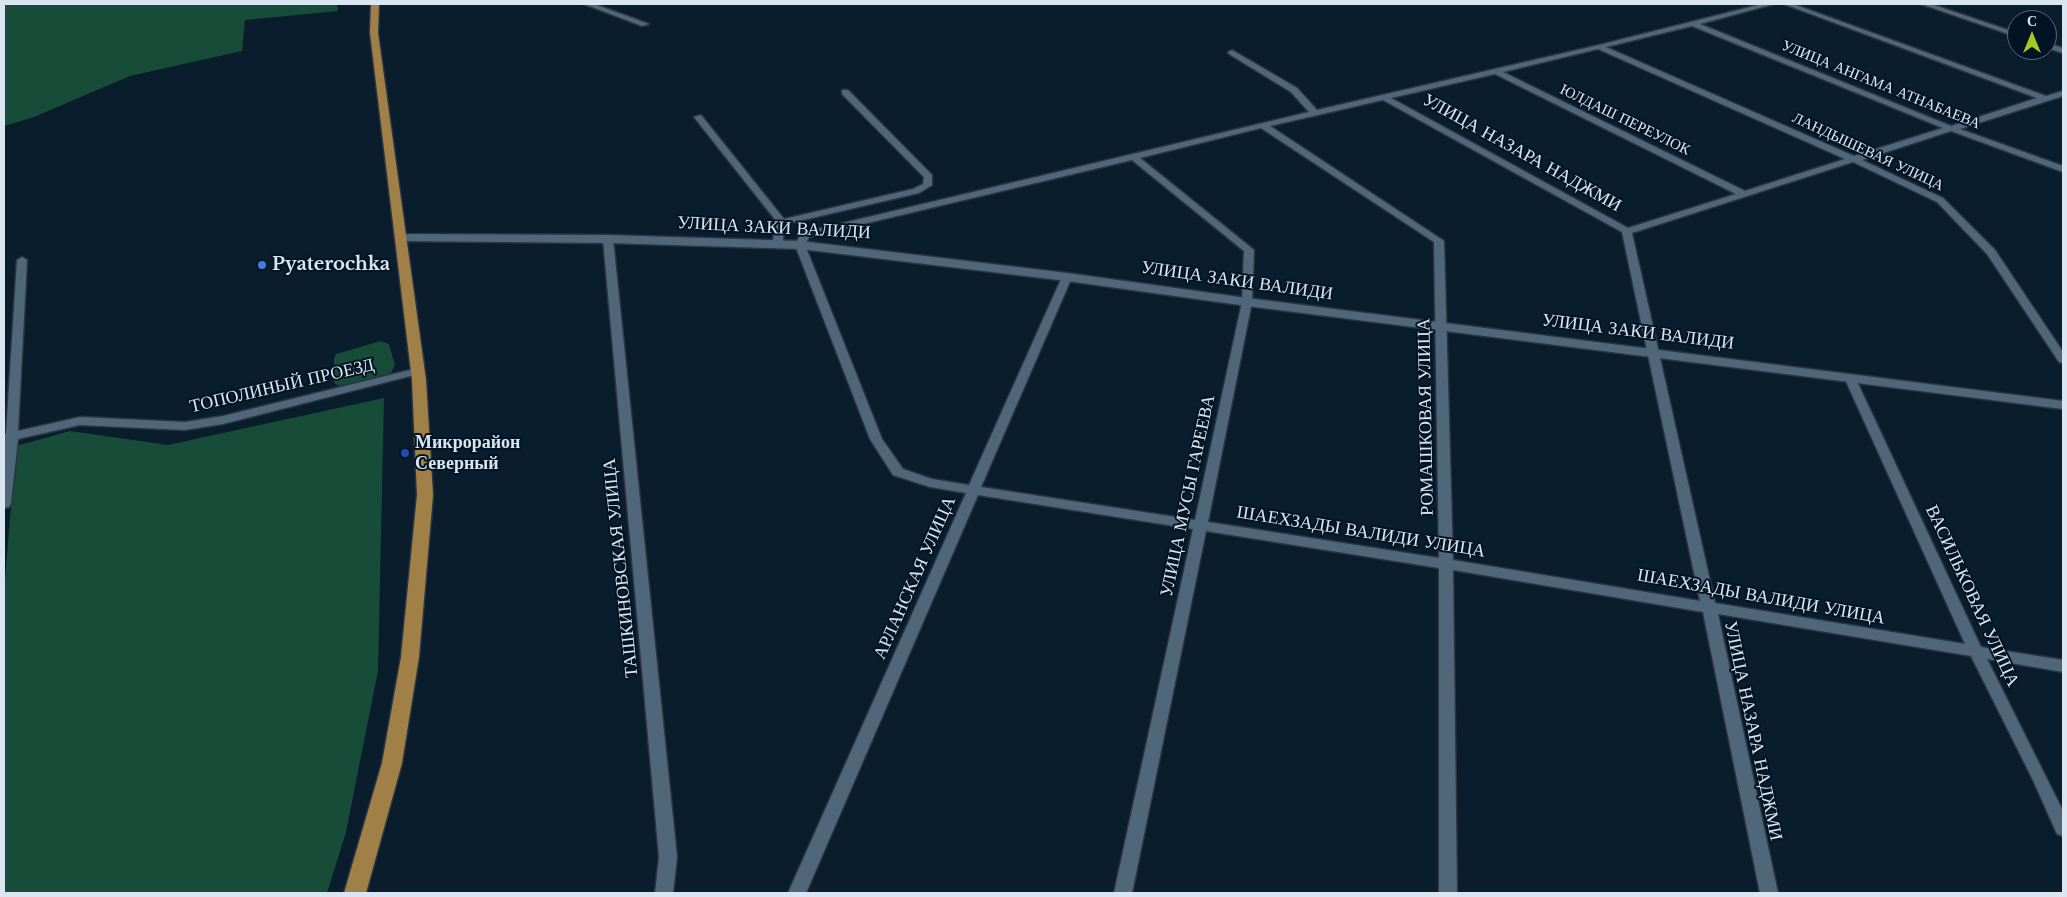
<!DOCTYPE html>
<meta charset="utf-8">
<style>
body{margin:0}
#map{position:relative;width:2067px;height:897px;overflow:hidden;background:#091d2d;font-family:"Libre Baskerville",serif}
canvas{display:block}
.frame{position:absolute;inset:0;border:5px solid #d9e6f1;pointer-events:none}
.north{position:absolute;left:2007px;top:10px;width:50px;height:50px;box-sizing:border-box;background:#021423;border:1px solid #586875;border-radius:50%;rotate:0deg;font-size:14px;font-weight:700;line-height:20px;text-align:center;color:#d9e6f1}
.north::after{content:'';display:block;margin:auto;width:18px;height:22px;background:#a5c822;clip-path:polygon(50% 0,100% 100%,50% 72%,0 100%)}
</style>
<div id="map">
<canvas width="2067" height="897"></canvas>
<div class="frame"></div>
<div class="north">С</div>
</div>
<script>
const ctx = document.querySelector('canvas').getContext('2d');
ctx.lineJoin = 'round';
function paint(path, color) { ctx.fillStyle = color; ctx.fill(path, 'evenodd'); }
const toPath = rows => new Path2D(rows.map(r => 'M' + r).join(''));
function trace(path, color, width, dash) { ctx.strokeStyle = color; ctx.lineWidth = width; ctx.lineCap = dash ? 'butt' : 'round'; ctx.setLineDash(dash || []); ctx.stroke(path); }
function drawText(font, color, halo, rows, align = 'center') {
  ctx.font = font + ' "Libre Baskerville",serif'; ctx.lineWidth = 4; ctx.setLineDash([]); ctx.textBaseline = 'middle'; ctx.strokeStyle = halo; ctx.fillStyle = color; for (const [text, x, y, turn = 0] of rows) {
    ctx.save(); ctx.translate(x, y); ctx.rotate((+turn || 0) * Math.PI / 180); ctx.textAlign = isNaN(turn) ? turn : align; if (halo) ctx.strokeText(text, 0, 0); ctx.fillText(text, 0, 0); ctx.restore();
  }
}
paint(toPath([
 [4,4,337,4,338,11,245,20,242,51,130,76,34,117,4,126],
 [381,341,389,344,395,365,391,373,386,376,351,385,339,386,334,383,334,359,336,354],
 [384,398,378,671,346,832,327,893,4,893,4,592,16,446,70,431,168,445]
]), '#174d38');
const street = toPath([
 [584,4,594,4,649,24,642,26,584,4],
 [1762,4,1774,4,1700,24,1951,126,2037,98,1784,4,1793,4,2046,96,2063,91,2063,96,1960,129,2063,166,2063,172,1951,131,1862,160,1943,198,1995,250,2063,352,2063,363,2059,362,1987,254,1937,202,1853,162,1632,233,1715,603,1965,644,1844,377,1846,375,1854,375,1981,647,2063,660,2063,672,1987,659,2063,811,2063,836,2057,834,2033,780,1971,656,1718,614,1778,893,1760,893,1703,612,1453,570,1457,893,1439,893,1439,568,1206,531,1132,893,1114,893,1193,529,978,495,806,893,788,893,966,493,930,487,893,475,870,439,795,245,801,233,1309,112,1291,92,1229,54,1228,52,1232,50,1297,88,1317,110,1599,45,1762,4],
 [1692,26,1943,128,1854,156,1606,47,1692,26],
 [1598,49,1845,159,1745,191,1503,72,1598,49],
 [1495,74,1736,194,1628,228,1391,98,1495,74],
 [1383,100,1622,232,1700,601,1453,560,1444,241,1270,126,1383,100],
 [1261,128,1434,242,1439,558,1208,522,1252,302,1254,250,1140,158,1261,128],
 [1132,160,1244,251,1242,302,1195,520,981,487,1072,277,1067,274,1062,277,969,485,932,479,903,469,882,439,805,245,809,237,1132,160],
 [1921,4,1931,4,2017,33,2017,37,1921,4],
 [2047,43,2063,48,2063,53,2047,48,2047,43],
 [842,90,848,90,932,175,932,185,919,193,786,224,782,244,777,247,773,246,772,244,777,222,694,117,701,115,784,219,913,189,923,184,924,177,842,94,842,90],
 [608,236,613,239,677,857,673,893,655,893,659,857,603,239,608,236],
 [22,257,27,260,18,431,80,417,185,422,223,416,418,368,424,371,422,373,223,424,185,430,80,425,18,439,11,504,9,507,4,508,4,434,6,434,17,260,22,257]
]);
const secondary = toPath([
 [402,234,608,235,800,241,1067,273,1247,298,2063,401,2063,409,1247,306,1067,281,800,249,608,243,398,241,396,238,398,235,402,234]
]);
const primary = toPath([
 [371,4,379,4,378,33,426,380,433,495,419,657,402,763,366,893,344,893,382,763,401,657,417,495,412,380,370,33,371,4]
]);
trace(street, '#2b3441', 3);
trace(secondary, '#2b3441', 3);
trace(primary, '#2b3441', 3);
paint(street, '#50677a');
paint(secondary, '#50677a');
paint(primary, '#a08046');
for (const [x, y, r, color] of [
 [262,265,5,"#3f7fe0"],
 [405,453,5,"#1a4fb4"]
]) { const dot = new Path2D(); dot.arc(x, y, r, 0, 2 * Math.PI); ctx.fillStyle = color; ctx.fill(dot); trace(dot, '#021423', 2); }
drawText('15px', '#d9e6f1', '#021423', [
 ["УЛИЦА АНГАМА АТНАБАЕВА",1881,85,22],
 ["ЮЛДАШ ПЕРЕУЛОК",1625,120,26],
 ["ЛАНДЫШЕВАЯ УЛИЦА",1868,152,25]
]);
drawText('18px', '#d9e6f1', '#021423', [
 ["УЛИЦА НАЗАРА НАДЖМИ",1522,153,29],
 ["УЛИЦА ЗАКИ ВАЛИДИ",774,228,3],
 ["УЛИЦА ЗАКИ ВАЛИДИ",1237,281,8],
 ["УЛИЦА ЗАКИ ВАЛИДИ",1638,332,7],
 ["ТОПОЛИНЫЙ ПРОЕЗД",282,386,-13],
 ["РОМАШКОВАЯ УЛИЦА",1426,417,-91],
 ["УЛИЦА МУСЫ ГАРЕЕВА",1188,496,-78],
 ["ШАЕХЗАДЫ ВАЛИДИ УЛИЦА",1361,532,9],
 ["ТАШКИНОВСКАЯ УЛИЦА",621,568,-96],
 ["АРЛАНСКАЯ УЛИЦА",915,578,-66],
 ["ВАСИЛЬКОВАЯ УЛИЦА",1972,596,65],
 ["ШАЕХЗАДЫ ВАЛИДИ УЛИЦА",1761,597,10],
 ["УЛИЦА НАЗАРА НАДЖМИ",1753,731,78]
]);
drawText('bold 18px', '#d9e6f1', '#021423', [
 ["Pyaterochka",272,265],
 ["Микрорайон",415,443],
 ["Северный",415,464]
], 'left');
</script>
